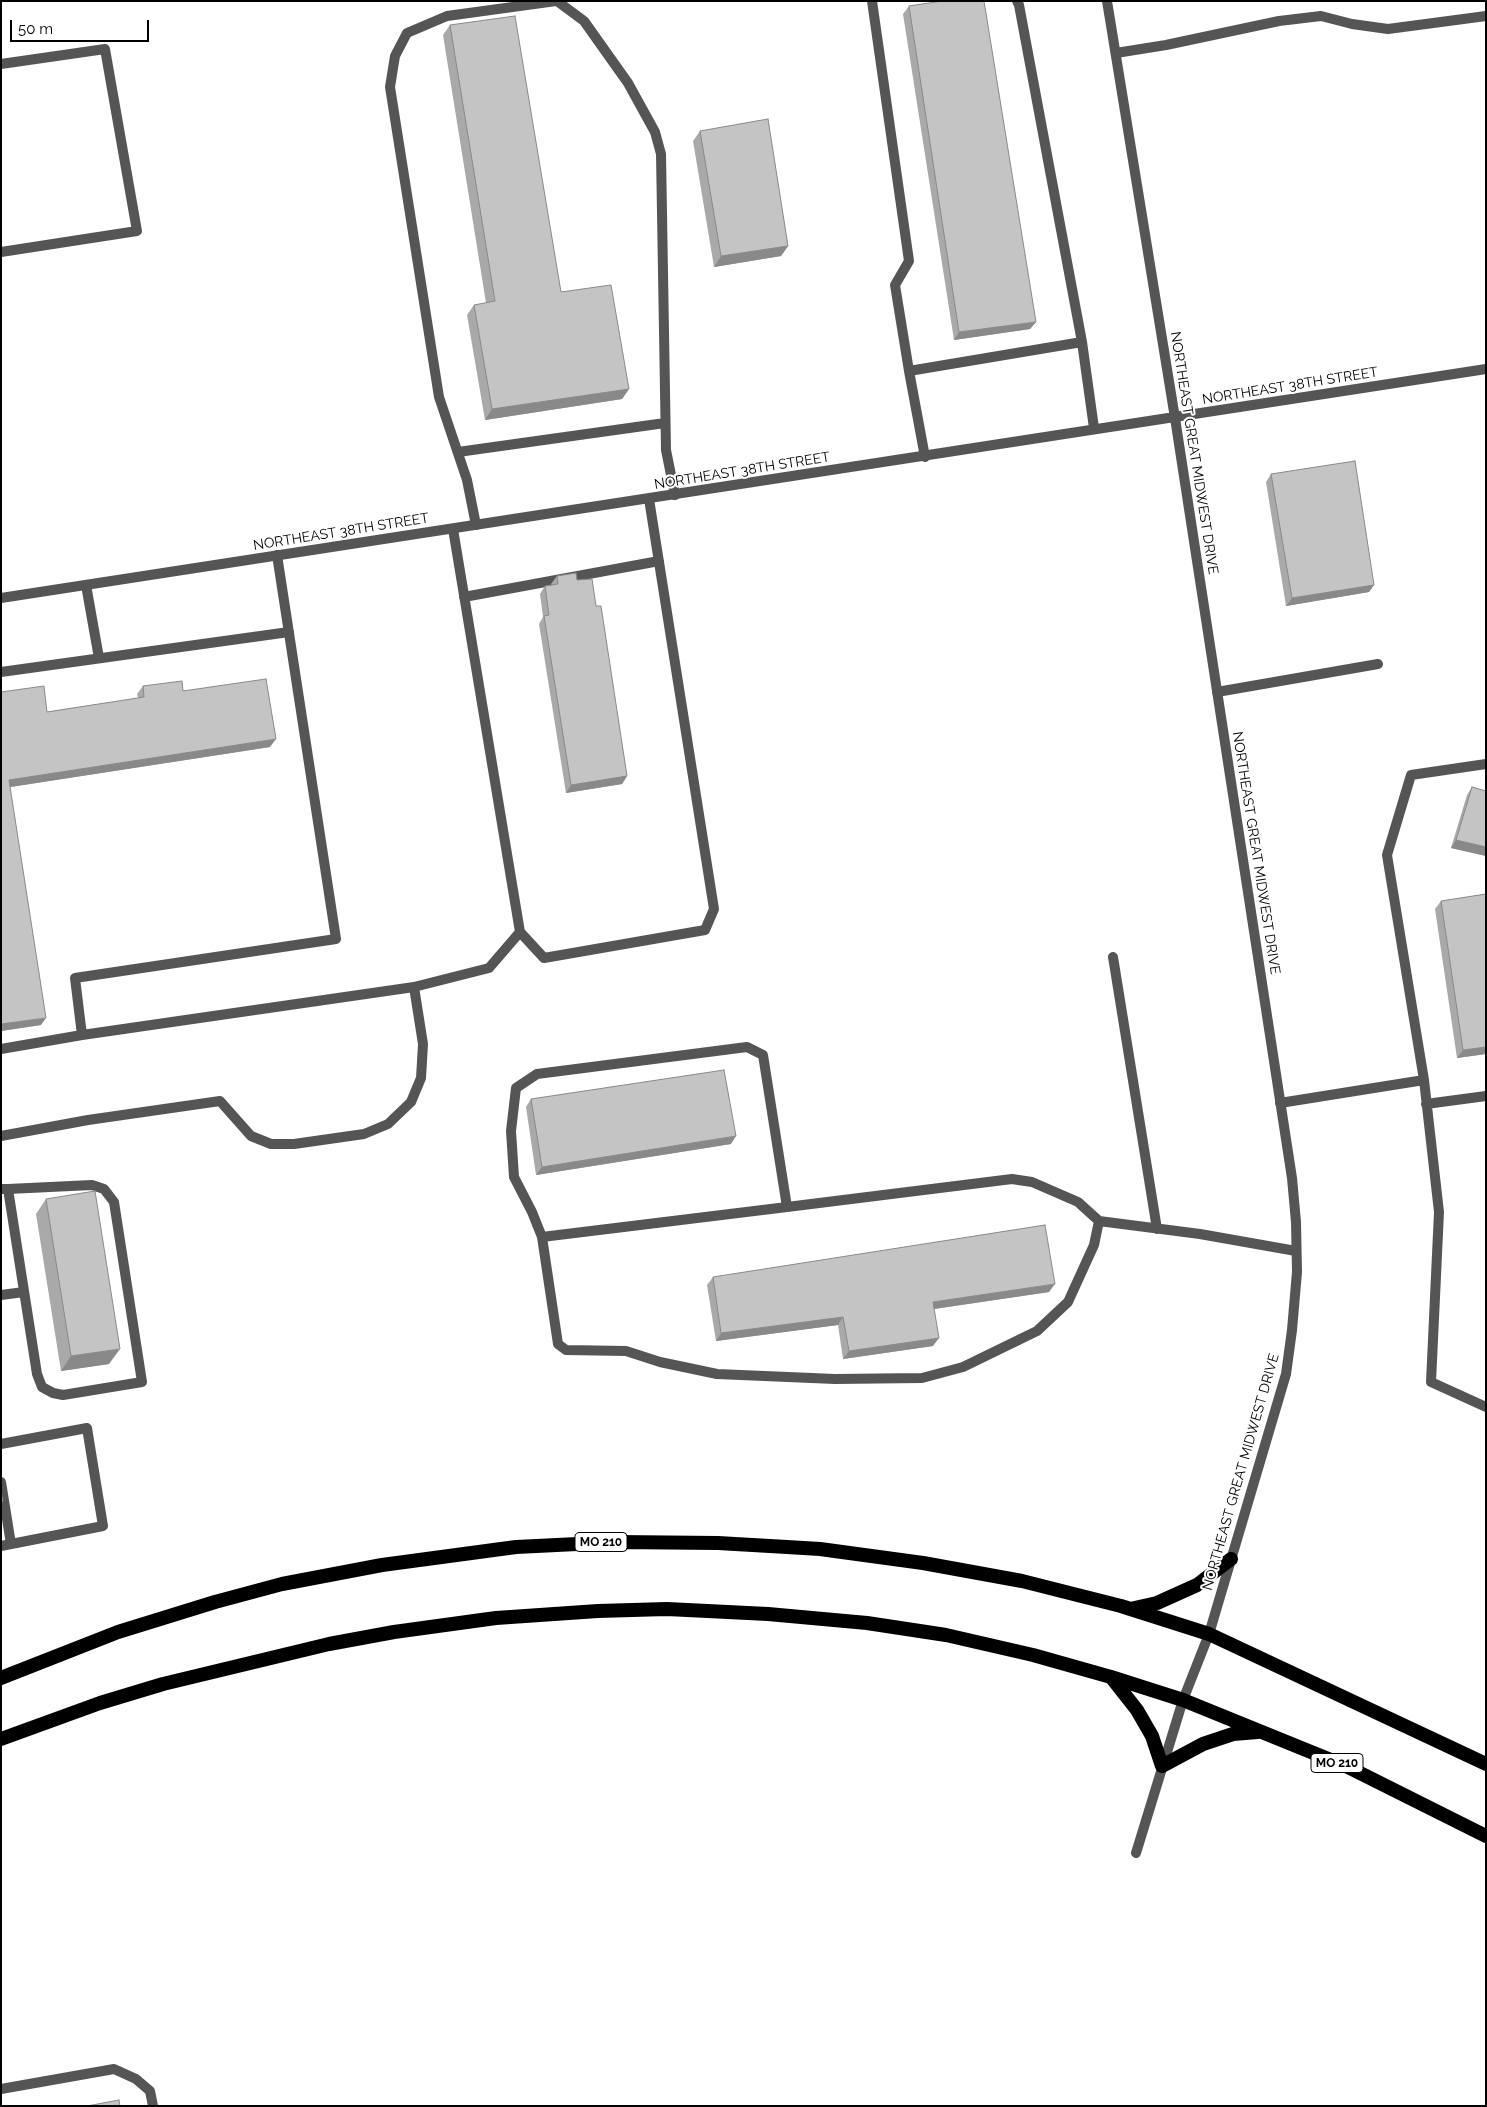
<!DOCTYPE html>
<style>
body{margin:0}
#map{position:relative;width:1487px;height:2107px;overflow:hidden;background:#fff;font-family:Raleway,sans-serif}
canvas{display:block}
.frame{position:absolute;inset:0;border:2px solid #000;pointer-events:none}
.scale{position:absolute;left:10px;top:20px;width:139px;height:22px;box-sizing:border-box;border:2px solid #000;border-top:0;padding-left:6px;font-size:15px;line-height:18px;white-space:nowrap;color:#000;-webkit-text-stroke:4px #fff;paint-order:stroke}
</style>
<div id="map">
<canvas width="1487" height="2107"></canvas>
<div class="frame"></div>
<div class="scale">50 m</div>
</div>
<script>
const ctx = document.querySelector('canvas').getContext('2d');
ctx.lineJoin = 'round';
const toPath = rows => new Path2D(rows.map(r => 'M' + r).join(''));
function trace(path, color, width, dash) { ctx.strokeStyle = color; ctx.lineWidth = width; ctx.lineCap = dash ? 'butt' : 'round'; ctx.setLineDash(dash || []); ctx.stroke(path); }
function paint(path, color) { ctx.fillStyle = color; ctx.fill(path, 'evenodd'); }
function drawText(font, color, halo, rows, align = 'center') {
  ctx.font = font + ' Raleway,sans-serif'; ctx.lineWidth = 4; ctx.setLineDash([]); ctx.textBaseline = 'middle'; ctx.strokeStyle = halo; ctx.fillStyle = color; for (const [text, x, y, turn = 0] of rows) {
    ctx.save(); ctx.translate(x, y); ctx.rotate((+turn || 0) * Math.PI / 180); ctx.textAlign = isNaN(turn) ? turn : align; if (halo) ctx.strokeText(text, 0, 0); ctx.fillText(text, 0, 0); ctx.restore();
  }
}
trace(toPath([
 [557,1,584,21,628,83,655,132,661,154,666,450,675,495],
 [872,1,909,261,895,285,909,371,925,457],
 [1017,1,1019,5,1082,342,1094,428],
 [1116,53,1166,45,1279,21,1321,16,1352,24,1388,29,1486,16],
 [1,64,105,49,137,231,1,252],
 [909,371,1082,342],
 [458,452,665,423],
 [476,525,467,480,439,397,390,87,395,56,407,33,447,16,556,1],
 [453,529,520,932,544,958,705,930,714,909,649,499],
 [86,585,99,658],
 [464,597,659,561],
 [1,672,289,632],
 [1217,692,1378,664],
 [1486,764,1411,775,1387,855,1424,1080,1439,1212,1431,1382,1486,1407],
 [1113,957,1157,1229],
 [414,987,489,968,520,932],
 [1,1049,82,1035,75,978,336,939,277,555],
 [1280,1103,1424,1080],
 [1426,1104,1486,1096],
 [1,1136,88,1120,220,1101,251,1136,271,1144,294,1144,364,1134,388,1124,411,1102,421,1078,423,1044,414,987,82,1035],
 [1,1189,8,1189,92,1185,104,1189,114,1202,142,1382,63,1395,53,1393,42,1387,37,1374,8,1189],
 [787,1207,763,1055,747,1047,537,1074,516,1088,511,1131,514,1177,532,1212,542,1237,787,1207,1012,1179,1032,1182,1078,1202,1099,1221,1200,1234,1296,1251],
 [542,1237,558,1344,566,1350,626,1351,660,1362,717,1374,835,1379,922,1378,963,1367,1037,1331,1068,1302,1094,1245,1099,1221],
 [1,1295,24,1292],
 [1,1444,87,1428,103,1526,1,1546],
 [1,1482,11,1544],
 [1136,1853,1183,1700]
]), '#555', 10);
trace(toPath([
 [1107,1,1175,418,1292,1178,1296,1222,1297,1272,1292,1330,1286,1374,1209,1634,1183,1700],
 [1,598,1486,369],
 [1,2089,114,2069,136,2079,150,2091,153,2106]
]), '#555', 10);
trace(toPath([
 [1130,1609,1157,1603,1197,1585,1231,1559],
 [1111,1677,1137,1710,1152,1736,1162,1766,1203,1744,1233,1734,1258,1732],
 [1,1678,118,1632,215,1602,282,1584,382,1565,516,1547,618,1542,718,1543,787,1547,820,1549,923,1563,1022,1581,1121,1606,1209,1634,1486,1764],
 [1,1739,100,1703,163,1684,329,1644,394,1632,496,1618,598,1611,667,1609,768,1614,867,1623,946,1635,1033,1655,1111,1677,1183,1700,1348,1767,1486,1836]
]), '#000', 14);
paint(toPath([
 [909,6,1036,322,1030,329,954,340,903,14],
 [450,25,561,292,629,389,622,399,485,420,467,315,474,305,486,303,443,35],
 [700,131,788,246,781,256,714,267,693,141],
 [1271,474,1374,585,1369,592,1286,606,1266,482],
 [557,576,577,580,596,606,627,776,622,784,566,793,539,624,543,617,540,594,545,586,552,585,551,584],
 [143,686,183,691,270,747,10,787,41,1025,1,1031,1,692,47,712,138,698,137,694],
 [1472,787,1486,791,1486,856,1451,848,1467,795],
 [1486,894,1486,1054,1457,1058,1435,909,1441,901],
 [531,1099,731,1144,536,1175,526,1107],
 [46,1199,109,1364,61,1371,36,1214],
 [713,1277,1049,1292,934,1309,933,1346,843,1359,838,1325,716,1341,707,1285]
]), '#a9a9a9');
paint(toPath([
 [788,246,781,256,714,267,721,256],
 [1036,322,1030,329,954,340,959,332],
 [629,389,622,399,485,420,492,409],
 [1374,585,1369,592,1286,606,1292,598],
 [276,739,270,747,4,788,9,780],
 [627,776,622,784,566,793,571,785],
 [1456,840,1486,847,1486,856,1451,848],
 [46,1018,41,1025,1,1031,1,1024],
 [1486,1047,1486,1054,1457,1058,1463,1050],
 [736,1136,731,1144,536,1175,542,1167],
 [1055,1284,1049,1292,927,1310,933,1302],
 [843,1317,838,1325,716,1341,721,1333],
 [939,1338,933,1346,843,1359,849,1351],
 [120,1349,109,1364,61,1371,71,1356]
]), '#898989');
const building = toPath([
 [942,1,984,1,1036,322,959,332,909,6,942,1],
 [515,16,561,292,611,285,629,389,492,409,474,305,495,301,450,25,515,16],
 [768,119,788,246,721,256,700,131,768,119],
 [1355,461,1374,585,1292,598,1271,474,1355,461],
 [576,573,577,580,592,579,596,606,601,606,627,776,571,785,544,616,549,615,545,586,558,584,557,576,576,573],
 [266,679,276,739,9,780,46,1018,1,1024,1,692,44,686,47,712,144,697,143,686,182,681,183,691,266,679],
 [1472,787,1486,791,1486,847,1456,840,1472,787],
 [1486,894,1486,1047,1463,1050,1441,901,1486,894],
 [724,1070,736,1136,542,1167,531,1099,724,1070],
 [95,1191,120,1349,71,1356,46,1199,95,1191],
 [1045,1225,1055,1284,933,1302,939,1338,849,1351,843,1317,721,1333,713,1277,1045,1225],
 [1,1492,3,1501,1,1502,1,1492],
 [119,2100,120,2106,87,2106,119,2100]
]);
paint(building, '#c4c4c4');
trace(building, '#898989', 1);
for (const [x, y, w] of [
 [601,1542,52],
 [1337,1763,52]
]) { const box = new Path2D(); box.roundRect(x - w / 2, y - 9.5, w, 19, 4); ctx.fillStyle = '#fff'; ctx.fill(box); trace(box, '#000', 1); }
drawText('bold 12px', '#000', null, [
 ["MO 210",601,1542],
 ["MO 210",1337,1763]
]);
drawText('14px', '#000', '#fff', [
 ["NORTHEAST 38TH STREET",1290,386,-9],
 ["NORTHEAST GREAT MIDWEST DRIVE",1194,453,81],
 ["NORTHEAST 38TH STREET",742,471,-9],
 ["NORTHEAST 38TH STREET",341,532,-9],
 ["NORTHEAST GREAT MIDWEST DRIVE",1256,853,81],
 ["NORTHEAST GREAT MIDWEST DRIVE",1241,1472,-74]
]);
</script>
